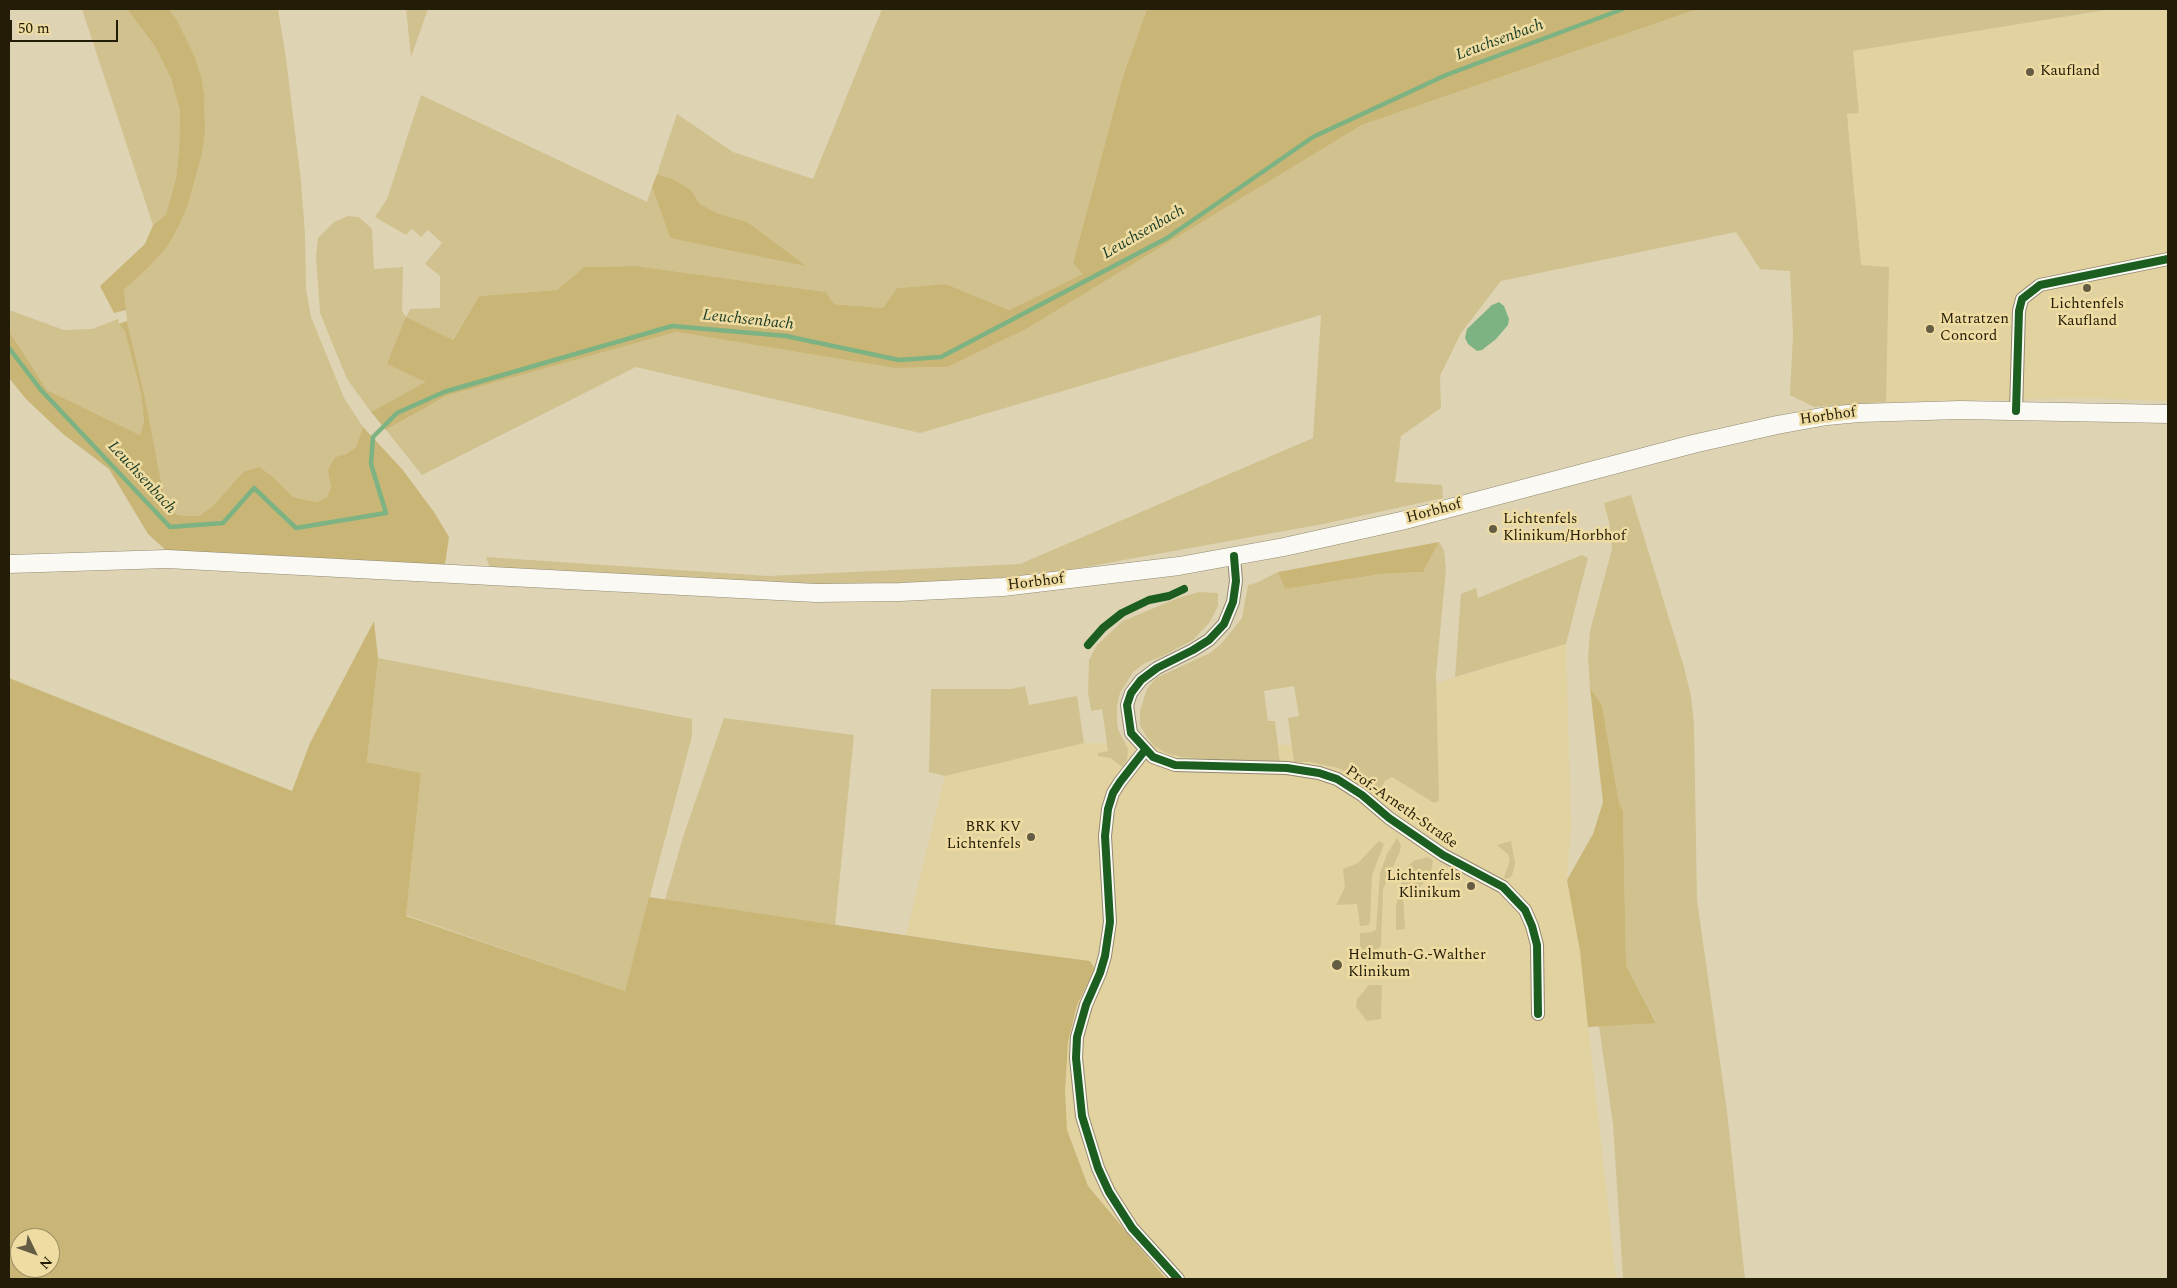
<!DOCTYPE html>
<meta charset="utf-8">
<style>
body{margin:0}
#map{position:relative;width:2177px;height:1288px;overflow:hidden;background:#ded4b4;font-family:Spectral,serif}
canvas{display:block}
.frame{position:absolute;inset:0;border:10px solid #231c06;pointer-events:none}
.north{position:absolute;left:10px;top:1228px;width:50px;height:50px;box-sizing:border-box;background:#efdca3;border:1px solid #9d8f64;border-radius:50%;rotate:132deg;font-size:14px;font-weight:700;line-height:20px;text-align:center;color:#231c06}
.north::after{content:'';display:block;margin:auto;width:18px;height:22px;background:#645c43;clip-path:polygon(50% 0,100% 100%,50% 72%,0 100%)}
.scale{position:absolute;left:10px;top:20px;width:108px;height:22px;box-sizing:border-box;border:2px solid #231c06;border-top:0;padding-left:6px;font-size:15px;line-height:18px;white-space:nowrap;color:#231c06;-webkit-text-stroke:4px #efdca3;paint-order:stroke}
</style>
<div id="map">
<canvas width="2177" height="1288"></canvas>
<div class="frame"></div>
<div class="north">N</div>
<div class="scale">50 m</div>
</div>
<script>
const ctx = document.querySelector('canvas').getContext('2d');
ctx.lineJoin = 'round';
function paint(path, color) { ctx.fillStyle = color; ctx.fill(path, 'evenodd'); }
const toPath = rows => new Path2D(rows.map(r => 'M' + r).join(''));
function trace(path, color, width, dash) { ctx.strokeStyle = color; ctx.lineWidth = width; ctx.lineCap = dash ? 'butt' : 'round'; ctx.setLineDash(dash || []); ctx.stroke(path); }
function drawText(font, color, halo, rows, align = 'center') {
  ctx.font = font + ' Spectral,serif'; ctx.lineWidth = 5; ctx.setLineDash([]); ctx.textBaseline = 'middle'; ctx.strokeStyle = halo; ctx.fillStyle = color; for (const [text, x, y, turn = 0] of rows) {
    ctx.save(); ctx.translate(x, y); ctx.rotate((+turn || 0) * Math.PI / 180); ctx.textAlign = isNaN(turn) ? turn : align; if (halo) ctx.strokeText(text, 0, 0); ctx.fillText(text, 0, 0); ctx.restore();
  }
}
paint(toPath([
 [2112,9,2168,9,2168,401,2086,398,1886,402,1889,268,1861,265,1847,114,1859,112,1853,51],
 [1566,644,1571,826,1567,880,1580,951,1616,1279,1166,1279,1088,1186,1067,1130,1065,1091,1068,1042,1077,1005,1095,969,1090,961,906,935,945,776,1084,743,1241,743,1425,751,1437,683]
]), '#e2d2a0');
paint(toPath([
 [82,9,127,9,156,48,171,79,180,111,179,150,176,178,166,214,153,225],
 [169,9,278,9,286,58,301,181,305,234,306,289,311,317,344,398,363,427,356,447,346,454,335,457,331,487,327,497,316,502,293,497,273,477,243,472,212,507,198,516,178,515,166,506,144,393,127,321,124,290,147,269,167,247,178,228,189,202,202,154,205,113,201,75,194,55],
 [406,9,428,9,411,57],
 [882,9,1147,9,1123,76,1073,263,1084,274,1009,310,946,284,897,288,883,308,834,304,826,292,636,266,584,267,557,290,479,296,427,382,371,412,347,379,320,313,316,256,318,238,334,222,348,216,359,217,372,229,374,269,403,267,402,311,406,317,410,309,440,308,440,276,425,264,442,243,428,230,421,237,412,229,406,235,375,217,387,199,421,95,647,202,652,187,670,238,712,246,747,222,717,213,700,204,691,190,673,179,657,174,677,114,733,152,813,179],
 [1702,9,2112,9,1853,51,1859,113,1847,114,1861,265,1889,267,1886,402,1814,407,1790,395,1793,334,1790,271,1760,269,1736,232,1501,281,1461,333,1440,376,1441,408,1401,436,1395,482,1442,485,1443,498,1323,524,1019,579,820,586,490,568,486,557,768,576,1020,564,1313,438,1321,315,920,433,636,367,422,475,386,430,446,396,676,332,894,368,948,367,1028,328,1362,125,1689,12],
 [9,310,64,330,92,329,118,319,119,324,125,332,141,392,144,422,140,435,47,390,9,331],
 [1631,495,1684,667,1691,696,1694,724,1697,900,1727,1111,1745,1279,1623,1279,1613,1124,1599,1026,1656,1022,1626,965,1623,811,1619,803,1602,705,1590,688,1588,657,1590,631,1612,549,1609,522,1604,503],
 [1439,542,1444,550,1446,569,1436,675,1439,801,1434,803,1392,777,1385,781,1381,788,1373,791,1352,775,1338,768,1310,762,1294,762,1288,718,1299,716,1294,686,1264,691,1268,721,1275,721,1280,763,1181,757,1166,753,1154,746,1146,736,1140,725,1140,711,1147,689,1156,678,1210,653,1222,643,1242,618,1248,585,1256,583,1278,572,1285,589,1383,574,1423,572],
 [1582,555,1588,558,1566,644,1455,677,1461,594,1476,588,1478,598],
 [1199,592,1218,593,1218,606,1210,622,1193,640,1163,656,1145,663,1133,672,1120,693,1117,706,1117,720,1118,729,1128,749,1127,760,1122,767,1111,758,1098,756,1098,753,1108,751,1102,709,1091,711,1088,692,1089,660,1097,645,1123,621,1178,598],
 [378,658,692,719,692,736,625,991,406,915,421,773,367,762],
 [1025,686,1029,705,1077,696,1084,743,945,776,929,772,931,689,1011,689],
 [724,718,854,735,835,925,665,900,683,837],
 [1397,838,1401,845,1400,851,1383,889,1381,946,1376,951,1364,953,1360,949,1360,933,1372,932,1376,930,1380,873,1387,854],
 [1379,841,1384,844,1372,875,1370,922,1369,925,1360,926,1357,904,1336,905,1345,887,1343,869,1358,863],
 [1511,841,1515,863,1513,872,1511,877,1505,879,1504,877,1510,861,1508,854,1497,845],
 [1428,857,1433,860,1431,872,1420,887,1403,894,1405,929,1396,930,1396,906,1401,884,1407,868,1413,861],
 [1369,985,1382,985,1381,1019,1367,1021,1356,1007,1357,999]
]), '#d1c18f');
paint(toPath([
 [127,9,169,9,177,21,194,55,201,75,204,95,205,129,202,154,189,202,178,228,167,247,147,269,124,290,126,310,114,313,100,286,145,244,153,225,166,214,176,178,179,150,180,111,171,79,156,48],
 [1147,9,1702,9,1689,12,1362,125,1028,328,948,367,894,368,676,332,446,396,386,430,371,412,426,382,387,364,406,317,453,340,479,296,557,290,584,267,636,266,826,292,834,304,883,308,897,288,946,284,1009,310,1083,274,1073,263,1123,76],
 [657,174,673,179,691,190,700,204,717,213,747,222,806,266,670,238,652,187],
 [127,321,144,393,166,506,178,515,198,516,212,507,243,472,259,467,273,477,293,497,316,502,327,497,331,487,328,470,335,457,346,454,356,447,363,427,402,469,434,512,449,537,445,565,305,557,168,552,148,534,109,469,63,434,26,399,9,378,9,331,47,390,140,435,144,422,141,393,125,332,119,324],
 [1439,542,1423,572,1382,574,1285,589,1278,572],
 [374,621,378,658,367,762,421,773,406,916,625,991,649,897,984,947,1090,961,1095,969,1077,1005,1068,1042,1065,1091,1067,1130,1088,1186,1166,1279,9,1279,9,678,292,791,310,743],
 [20,1238,50,1238,50,1268,20,1268],
 [1590,688,1602,705,1619,803,1623,811,1626,965,1656,1023,1588,1027,1580,951,1567,880,1593,834,1603,802]
]), '#c9b576');
paint(toPath([
 [1499,302,1504,306,1509,319,1508,325,1496,339,1482,350,1477,351,1468,344,1465,338,1467,329,1492,305]
]), '#7db282');
trace(toPath([
 [9,348,41,390,170,527,223,523,254,488,296,528,386,513,371,464,373,437,397,413,444,392,672,326,786,336,899,360,941,357,1167,238,1313,137,1446,75,1623,9]
]), '#7db282', 4.5);
const minor = toPath([
 [2016,411,2019,311,2022,299,2040,285,2168,259],
 [1234,556,1236,581,1233,602,1224,624,1209,640,1193,650,1157,668,1141,680,1131,693,1127,705,1131,733,1153,757,1175,765,1287,768,1319,773,1337,779,1362,795,1389,818,1443,855,1503,887,1525,910,1532,926,1537,945,1538,1014],
 [1145,750,1120,782,1113,793,1108,809,1105,836,1110,922,1105,956,1100,973,1086,1005,1077,1037,1076,1058,1082,1116,1098,1168,1109,1192,1132,1228,1178,1279]
]);
const secondary = toPath([
 [9,564,167,559,816,593,900,592,1003,587,1179,566,1284,547,1401,521,1693,444,1777,425,1827,416,1859,413,1960,410,2168,414]
]);
trace(minor, '#928a71', 14);
trace(secondary, '#928a71', 19);
trace(minor, '#faf9f4', 12);
trace(secondary, '#faf9f4', 18);
trace(toPath([
 [2016,411,2019,311,2022,299,2040,285,2168,259],
 [1234,556,1236,581,1233,602,1224,624,1209,640,1193,650,1157,668,1141,680,1131,693,1127,705,1131,733,1153,757,1175,765,1287,768,1319,773,1337,779,1362,795,1389,818,1443,855,1503,887,1525,910,1532,926,1537,945,1538,1014],
 [1088,645,1103,628,1122,613,1149,600,1169,596,1184,589],
 [1145,750,1120,782,1113,793,1108,809,1105,836,1110,922,1105,956,1100,973,1086,1005,1077,1037,1076,1058,1082,1116,1098,1168,1109,1192,1132,1228,1178,1279]
]), '#1b5e20', 8);
for (const [x, y, r, color] of [
 [2030,72,5,"#645c43"],
 [2087,288,5,"#645c43"],
 [1930,329,5,"#645c43"],
 [1493,529,5,"#645c43"],
 [1031,837,5,"#645c43"],
 [1471,886,5,"#645c43"],
 [1337,965,6,"#645c43"]
]) { const dot = new Path2D(); dot.arc(x, y, r, 0, 2 * Math.PI); ctx.fillStyle = color; ctx.fill(dot); trace(dot, '#efdca3', 2); }
drawText('15px', '#231c06', '#efdca3', [
 ["Kaufland",2040,72],
 ["Lichtenfels",2087,305,"center"],
 ["Kaufland",2087,322,"center"],
 ["Matratzen",1940,320],
 ["Concord",1940,337],
 ["Lichtenfels",1503,520],
 ["Klinikum/Horbhof",1503,537],
 ["BRK KV",1021,828,"right"],
 ["Lichtenfels",1021,845,"right"],
 ["Lichtenfels",1461,877,"right"],
 ["Klinikum",1461,894,"right"],
 ["Helmuth-G.-Walther",1348,956],
 ["Klinikum",1348,973]
], 'left');
drawText('15px', '#231c06', '#efdca3', [
 ["Horbhof",1828,417,-8],
 ["Horbhof",1434,512,-15],
 ["Horbhof",1036,583,-7],
 ["Prof.-Arneth-Straße",1401,808,35]
]);
drawText('italic 16px', '#183a23', '#efdca3', [
 ["Leuchsenbach",1500,41,-20],
 ["Leuchsenbach",1144,233,-30],
 ["Leuchsenbach",748,321,6],
 ["Leuchsenbach",141,478,47]
]);
</script>
